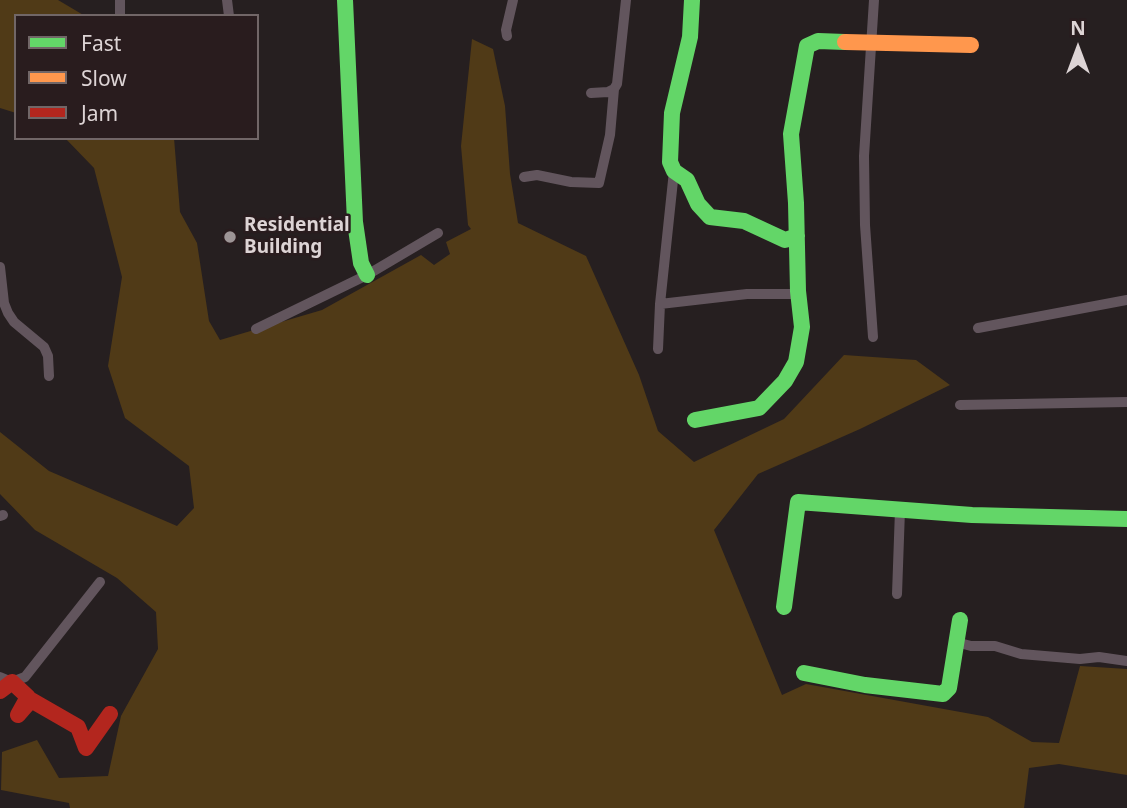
<!DOCTYPE html>
<style>
body{margin:0}
#map{position:relative;width:1127px;height:808px;overflow:hidden;background:#261f20;font-family:"Noto Sans",sans-serif}
canvas{display:block}
.legend{position:absolute;left:14px;top:14px;width:245px;height:126px;box-sizing:border-box;background:#291c1e;border:2px solid #716667;margin:0;padding:9px 12px;list-style:none;font-size:21px;color:#ddd4d5}
.legend li{display:flex;align-items:center;gap:14px;height:35px}
.legend b{width:35px;border:2px solid #716667}
.north{position:absolute;left:1043px;top:14px;width:70px;height:70px;-webkit-text-stroke:5px #291c1e;paint-order:stroke;rotate:0deg;font-size:19px;font-weight:700;line-height:28px;text-align:center;color:#ddd4d5}
.north::after{content:'';display:block;margin:auto;width:24px;height:32px;background:#ddd4d5;clip-path:polygon(50% 0,100% 100%,50% 72%,0 100%)}
</style>
<div id="map">
<canvas width="1127" height="808"></canvas>
<ul class="legend">
<li><b style="height:9px;background:#63d668"></b>Fast</li>
<li><b style="height:9px;background:#ff974d"></b>Slow</li>
<li><b style="height:9px;background:#b3261e"></b>Jam</li>
</ul>
<div class="north">N</div>
</div>
<script>
const ctx = document.querySelector('canvas').getContext('2d');
ctx.lineJoin = 'round';
function paint(path, color) { ctx.fillStyle = color; ctx.fill(path, 'evenodd'); }
const toPath = rows => new Path2D(rows.map(r => 'M' + r).join(''));
function trace(path, color, width, dash) { ctx.strokeStyle = color; ctx.lineWidth = width; ctx.lineCap = dash ? 'butt' : 'round'; ctx.setLineDash(dash || []); ctx.stroke(path); }
function drawText(font, color, halo, rows, align = 'center') {
  ctx.font = font + ' "Noto Sans",sans-serif'; ctx.lineWidth = 5; ctx.setLineDash([]); ctx.textBaseline = 'middle'; ctx.strokeStyle = halo; ctx.fillStyle = color; for (const [text, x, y, turn = 0] of rows) {
    ctx.save(); ctx.translate(x, y); ctx.rotate((+turn || 0) * Math.PI / 180); ctx.textAlign = isNaN(turn) ? turn : align; if (halo) ctx.strokeText(text, 0, 0); ctx.fillText(text, 0, 0); ctx.restore();
  }
}
paint(toPath([
 [0,0,58,0,85,16,16,16,16,113,0,108],
 [472,39,493,49,505,106,510,174,518,223,586,256,639,375,658,431,694,462,784,419,844,355,916,360,950,385,860,429,758,474,714,530,782,695,806,684,988,717,1032,742,1059,743,1080,666,1127,669,1127,775,1059,764,1029,768,1024,808,70,808,69,803,1,790,2,752,37,740,59,778,108,776,121,716,158,649,156,612,117,578,35,530,0,494,0,432,49,471,177,526,194,508,189,466,125,418,108,366,122,277,94,168,65,138,174,138,180,212,197,243,209,321,220,340,322,310,421,255,434,265,450,254,446,242,471,229,468,225,461,146]
]), '#503a17');
trace(toPath([
 [227,0,229,16],
 [120,16,120,0],
 [507,36,506,30,513,0],
 [591,93,608,92,614,89,617,84,626,0],
 [674,171,660,304,747,294,798,294],
 [524,177,537,175,571,182,599,183,610,135,614,89],
 [0,267,4,303,8,313,14,322,44,347,48,356,49,376],
 [978,328,1127,300],
 [256,329,367,275,438,233],
 [873,337,865,225,864,156,874,0],
 [658,349,660,304],
 [960,405,1127,402],
 [0,516,3,515],
 [897,594,900,510],
 [956,642,971,646,995,646,1021,654,1080,659,1099,657,1127,661],
 [0,677,12,682,25,677,100,582]
]), '#62555d', 10);
trace(toPath([
 [345,0,355,222,361,263,367,275],
 [692,0,690,37,672,113,670,162,674,171,687,180,698,204,710,217,744,221,785,240,797,236],
 [695,420,759,408,785,381,796,362,802,327,798,291,796,203,791,134,807,46,818,41,845,42],
 [784,607,798,502,972,515,1127,519],
 [804,673,865,685,943,694,949,688,960,620]
]), '#63d668', 16);
trace(toPath([
 [845,42,971,45]
]), '#ff974d', 16);
trace(toPath([
 [0,691,12,682,28,697,18,715,31,700,78,727,86,748,110,714]
]), '#b3261e', 16);
for (const [x, y, r, color] of [
 [230,237,7,"#9d9596"]
]) { const dot = new Path2D(); dot.arc(x, y, r, 0, 2 * Math.PI); ctx.fillStyle = color; ctx.fill(dot); trace(dot, '#291c1e', 2.5); }
drawText('bold 19px', '#ddd4d5', '#291c1e', [
 ["Residential",244,226],
 ["Building",244,248]
], 'left');
</script>
